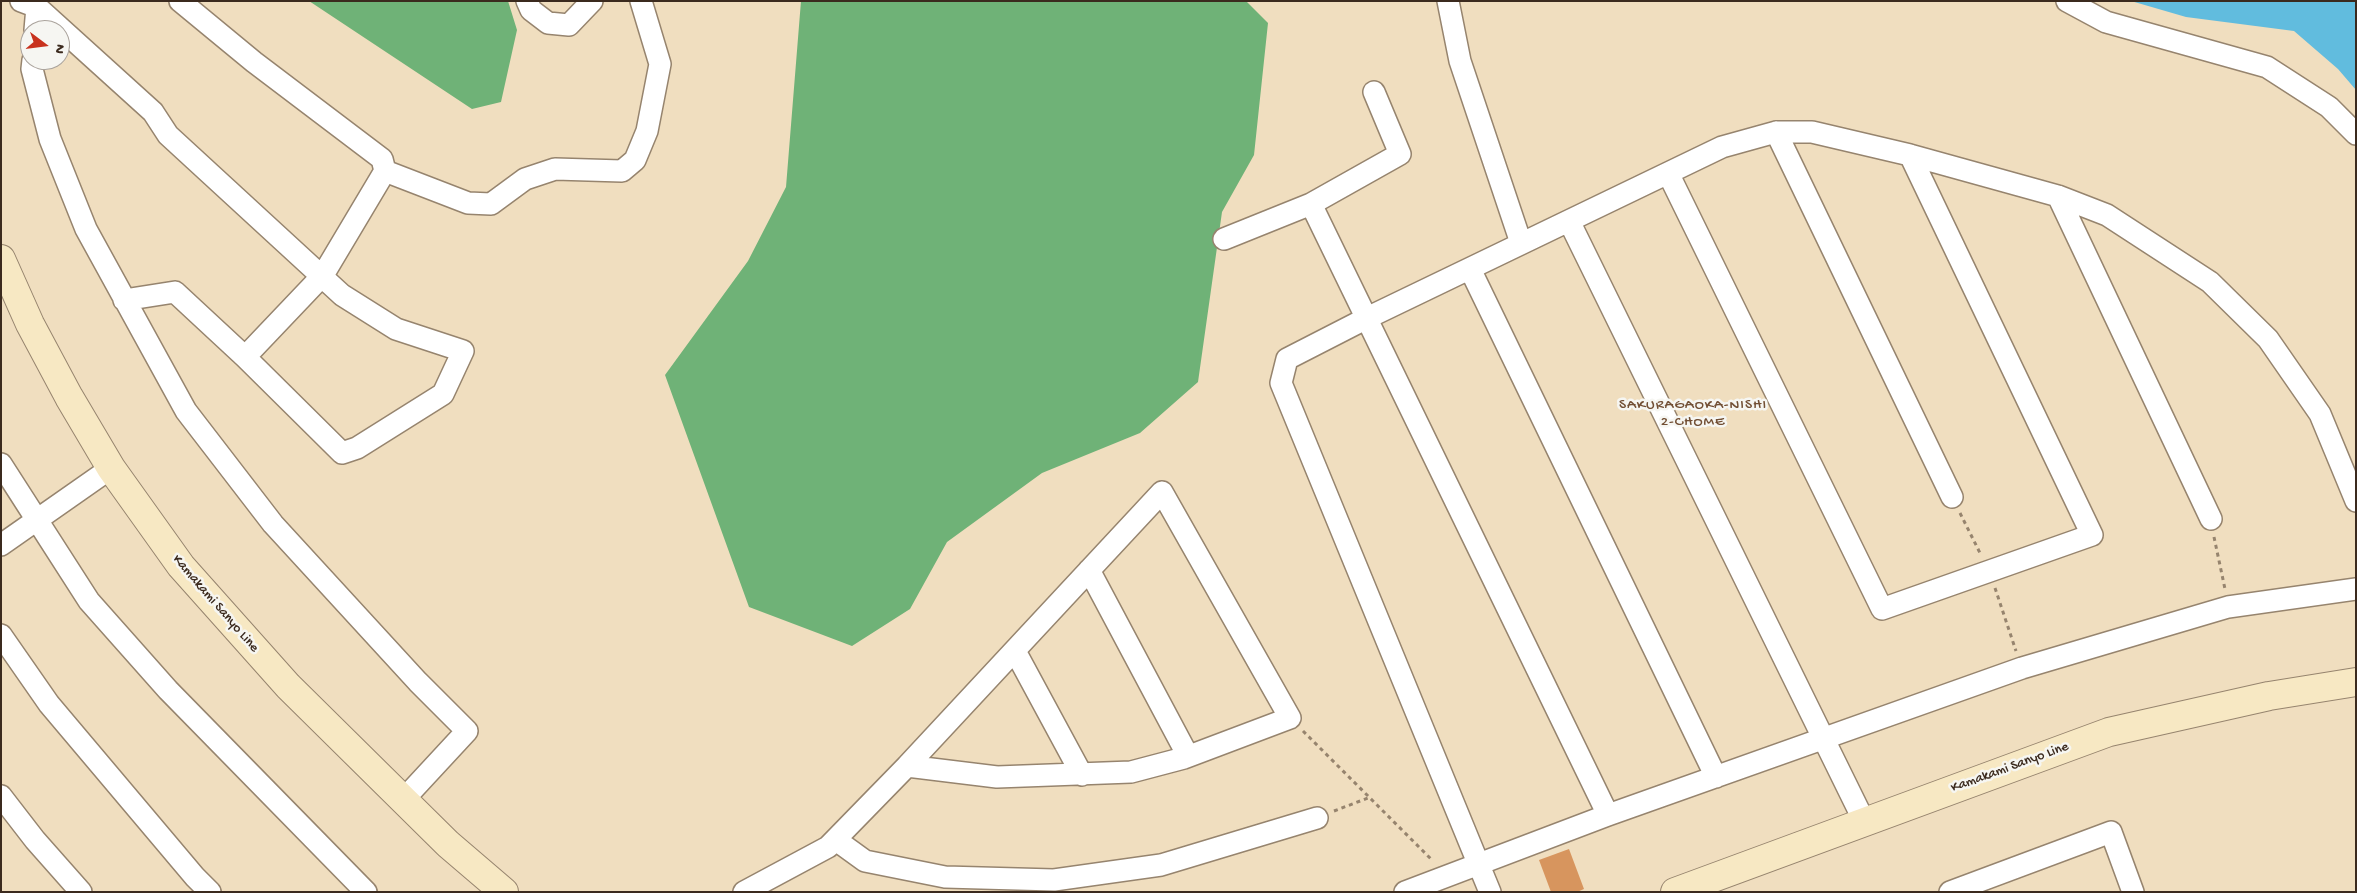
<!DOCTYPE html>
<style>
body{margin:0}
#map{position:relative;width:2357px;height:893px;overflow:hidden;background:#f0debf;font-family:"Gochi Hand",sans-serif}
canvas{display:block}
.frame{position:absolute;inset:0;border:2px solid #3b2a1e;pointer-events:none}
.north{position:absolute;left:20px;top:20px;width:50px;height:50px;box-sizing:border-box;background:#f6f6f2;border:1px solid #aba49d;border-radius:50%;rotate:105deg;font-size:14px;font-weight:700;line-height:20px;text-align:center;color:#3b2a1e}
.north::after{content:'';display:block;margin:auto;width:18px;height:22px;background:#c8321e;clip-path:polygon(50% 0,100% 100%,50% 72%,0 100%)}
</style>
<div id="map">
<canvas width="2357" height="893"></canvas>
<div class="frame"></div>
<div class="north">N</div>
</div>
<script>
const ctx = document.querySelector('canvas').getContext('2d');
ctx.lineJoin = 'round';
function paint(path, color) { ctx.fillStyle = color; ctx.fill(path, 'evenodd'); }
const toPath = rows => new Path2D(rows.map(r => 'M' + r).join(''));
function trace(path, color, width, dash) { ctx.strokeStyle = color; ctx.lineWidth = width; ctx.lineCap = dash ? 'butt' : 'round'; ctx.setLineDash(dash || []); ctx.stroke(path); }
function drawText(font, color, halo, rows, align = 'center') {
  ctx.font = font + ' "Gochi Hand",sans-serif'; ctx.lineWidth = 5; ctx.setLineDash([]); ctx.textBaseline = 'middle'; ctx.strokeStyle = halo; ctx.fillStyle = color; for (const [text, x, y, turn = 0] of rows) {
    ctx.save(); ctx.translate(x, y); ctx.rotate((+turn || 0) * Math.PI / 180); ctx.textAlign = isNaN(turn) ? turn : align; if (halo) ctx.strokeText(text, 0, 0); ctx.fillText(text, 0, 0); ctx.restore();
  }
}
paint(toPath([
 [309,1,508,1,517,30,501,102,472,109],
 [801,1,1246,1,1268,23,1254,155,1222,212,1198,382,1140,433,1042,473,947,542,910,609,852,646,749,607,665,375,748,261,786,187]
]), '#6fb277');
paint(toPath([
 [2131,1,2356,1,2356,90,2338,69,2294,31,2186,17]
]), '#61bcde');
paint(toPath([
 [1569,849,1584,889,1577,892,1551,892,1539,860]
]), '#d7955e');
const street = toPath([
 [21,1,37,7,153,112,168,135,342,295,396,329,463,351,443,394,357,448,342,453,245,357],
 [527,1,531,10,548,23,569,25,592,1],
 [1448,1,1460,61,1521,243],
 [2067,1,2106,22,2267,67,2329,107,2356,134],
 [35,30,37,7],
 [33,60,32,69,50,139,86,229,186,411,273,524,418,682,467,731,404,799],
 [1776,132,1952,497],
 [385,171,468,203,491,204,525,179,555,169,622,171,635,160,647,131,660,64,641,1],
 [1668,173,1882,609,2092,535,1910,155],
 [2058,196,2211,519],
 [1311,204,1608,815],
 [1569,221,1864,821],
 [1224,239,1311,204,1400,154,1374,92],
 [1470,269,1716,777],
 [124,300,175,292,245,357,323,275,385,171,382,159,254,62,180,1],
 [1,464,89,601,168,690,366,892],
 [1,545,111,468],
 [1089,570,1188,756],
 [1,635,49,704,195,877,210,892],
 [1015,651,1082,775],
 [1,796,35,840,81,892],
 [836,840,865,861,945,877,1054,880,1161,865,1317,818],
 [744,892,828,847,907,766,1162,492,1290,718,1184,758,1131,772,997,777,907,766],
 [1405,892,1608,815,2022,668,2228,607,2356,589],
 [1490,892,1281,383,1287,359,1367,318,1722,147,1776,132,1812,132,1910,155,2058,196,2107,215,2210,282,2268,339,2320,414,2356,501],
 [1950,892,2111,832,2133,892]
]);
const secondary = toPath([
 [1,259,30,324,69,397,111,468,181,566,288,686,448,844,504,892],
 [1675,892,2109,732,2269,696,2356,682]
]);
trace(street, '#96846e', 24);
trace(secondary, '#96846e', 30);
trace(toPath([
 [1960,513,1981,555],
 [2214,537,2225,589],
 [1995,588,2016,651],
 [1303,731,1433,861],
 [1334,811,1368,798]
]), '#96846e', 3, [4, 4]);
trace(street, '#fff', 21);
trace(secondary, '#f7e8c3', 28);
drawText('14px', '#3b2a1e', '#f6f6f2', [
 ["Kamakami Sanyo Line",215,604,49],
 ["Kamakami Sanyo Line",2010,768,-20]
]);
ctx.letterSpacing = '1px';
drawText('15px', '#724f34', '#f6f6f2', [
 ["SAKURAGAOKA-NISHI",1693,406],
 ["2-CHOME",1693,423]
]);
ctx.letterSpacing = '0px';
</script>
